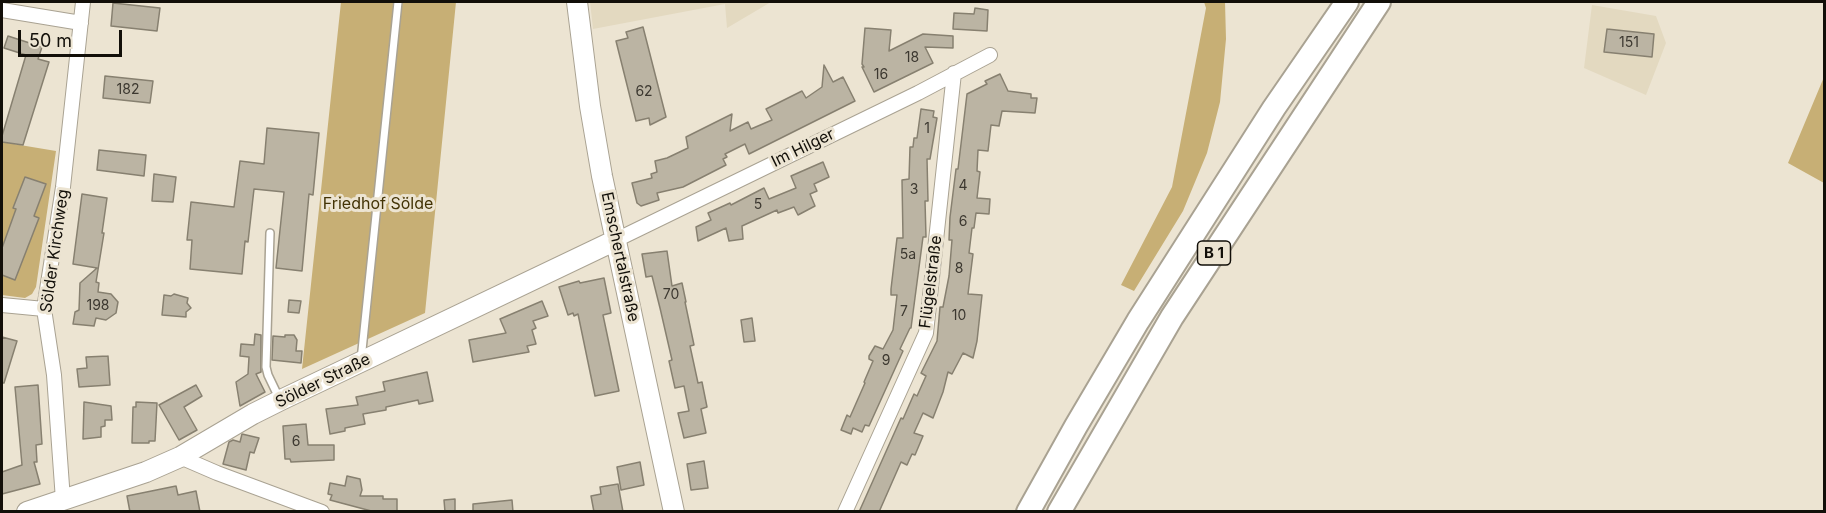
<!DOCTYPE html>
<meta charset="utf-8">
<style>
body{margin:0}
#map{position:relative;width:1826px;height:513px;overflow:hidden;background:#ece4d2;font-family:Inter,sans-serif}
canvas{display:block}
.frame{position:absolute;inset:0;border:3px solid #120f09;pointer-events:none}
.scale{position:absolute;left:18px;top:30px;width:104px;height:27px;box-sizing:border-box;border:3px solid #120f09;border-top:0;padding-left:8px;font-size:18px;line-height:21px;white-space:nowrap;color:#120f09;-webkit-text-stroke:4px #ece4d2;paint-order:stroke}
</style>
<div id="map">
<canvas width="1826" height="513"></canvas>
<div class="frame"></div>
<div class="scale">50 m</div>
</div>
<script>
const ctx = document.querySelector('canvas').getContext('2d');
ctx.lineJoin = 'round';
function paint(path, color) { ctx.fillStyle = color; ctx.fill(path, 'evenodd'); }
const toPath = rows => new Path2D(rows.map(r => 'M' + r).join(''));
function trace(path, color, width, dash) { ctx.strokeStyle = color; ctx.lineWidth = width; ctx.lineCap = dash ? 'butt' : 'round'; ctx.setLineDash(dash || []); ctx.stroke(path); }
function drawText(font, color, halo, rows, align = 'center') {
  ctx.font = font + ' Inter,sans-serif'; ctx.lineWidth = 6; ctx.setLineDash([]); ctx.textBaseline = 'middle'; ctx.strokeStyle = halo; ctx.fillStyle = color; for (const [text, x, y, turn = 0] of rows) {
    ctx.save(); ctx.translate(x, y); ctx.rotate((+turn || 0) * Math.PI / 180); ctx.textAlign = isNaN(turn) ? turn : align; if (halo) ctx.strokeText(text, 0, 0); ctx.fillText(text, 0, 0); ctx.restore();
  }
}
paint(toPath([
 [590,2,771,2,727,28,725,4,593,29],
 [1592,5,1656,16,1666,43,1646,95,1584,68]
]), '#e3d9c0');
paint(toPath([
 [341,2,456,2,425,313,302,369],
 [1204,2,1225,2,1226,39,1220,102,1207,153,1183,211,1134,291,1121,285,1172,187,1206,8],
 [1824,77,1824,183,1788,163],
 [2,142,56,151,36,287,32,294,25,298,2,295]
]), '#c7af75');
const building = toPath([
 [113,3,160,8,157,31,111,26,113,3],
 [975,8,988,10,987,31,953,29,954,13,974,14,975,8],
 [643,27,666,117,650,125,649,118,636,121,616,41,628,38,626,32,643,27],
 [865,28,891,30,889,51,923,34,953,36,953,48,925,47,933,63,874,92,862,67,864,67,862,64,865,28],
 [1607,29,1654,34,1652,57,1604,52,1607,29],
 [8,36,42,47,38,59,49,62,23,145,2,142,2,136,26,55,4,48,8,36],
 [824,65,833,82,843,77,855,101,749,154,745,144,725,154,727,157,723,159,726,165,683,187,657,193,659,200,641,206,637,203,632,183,652,178,651,174,657,172,655,161,667,158,688,148,686,137,732,114,730,131,748,122,751,129,772,120,766,109,802,91,806,98,822,87,824,65],
 [1000,74,1008,91,1031,94,1031,98,1037,98,1035,113,1002,111,999,126,991,125,988,151,978,150,977,171,980,172,977,198,990,199,989,214,976,213,974,228,972,228,969,253,973,254,968,294,982,295,977,341,973,358,963,353,952,374,948,372,943,392,933,418,923,413,914,433,923,436,915,455,912,454,907,465,901,462,879,512,859,512,901,418,903,419,914,394,917,396,926,376,921,373,937,341,940,307,943,307,949,276,952,240,949,240,950,217,956,169,958,169,967,94,987,84,985,81,1000,74],
 [105,76,153,81,150,103,103,98,105,76],
 [921,109,934,111,933,117,937,118,930,159,927,159,928,201,925,201,926,237,923,237,911,328,910,328,900,349,903,351,869,426,865,425,862,432,853,428,851,434,841,430,847,415,850,417,865,383,864,382,873,361,869,359,869,356,875,346,883,349,893,330,897,295,891,295,891,289,897,238,903,238,902,180,909,179,910,147,913,147,914,138,917,138,921,109],
 [267,128,319,133,313,195,309,194,302,271,276,268,284,192,254,189,248,242,245,241,242,274,190,269,192,240,187,240,191,202,234,207,240,161,264,164,267,128],
 [99,150,146,155,144,176,97,170,99,150],
 [823,162,829,177,814,184,817,191,810,194,815,206,798,215,794,207,778,213,777,210,742,226,743,239,729,241,726,228,698,241,696,227,711,220,708,213,730,203,731,205,764,188,769,199,796,188,791,176,823,162],
 [154,174,176,177,173,202,152,201,154,174],
 [25,177,46,184,34,216,39,218,15,280,2,275,2,248,16,209,13,208,25,177],
 [82,194,107,198,102,233,104,233,96,282,99,283,98,292,111,294,118,302,116,313,106,320,96,318,94,326,73,324,75,312,79,310,80,283,97,268,73,264,82,194],
 [667,251,672,286,682,283,686,302,685,302,694,345,690,346,698,383,702,382,707,407,701,409,706,433,684,438,678,413,689,411,684,386,675,388,669,361,672,360,660,308,652,276,646,277,642,254,667,251],
 [604,278,611,313,603,315,619,391,595,396,578,314,574,316,573,313,568,315,559,287,579,281,580,283,604,278],
 [174,294,188,298,187,303,191,308,186,312,186,317,162,315,164,295,171,296,174,294],
 [289,300,301,301,299,313,288,312,289,300],
 [542,301,548,316,533,321,536,328,532,330,536,344,527,346,529,352,473,362,469,340,506,333,500,319,542,301],
 [752,318,755,341,744,342,741,320,752,318],
 [255,334,261,335,261,372,256,374,265,392,240,406,236,382,248,374,249,357,240,356,241,344,254,345,255,334],
 [285,335,294,335,297,340,296,351,302,351,301,363,272,360,273,336,285,337,285,335],
 [2,337,17,341,4,383,2,383,2,337],
 [108,356,110,385,79,387,77,369,87,368,86,357,108,356],
 [427,372,433,401,419,404,418,400,386,407,386,410,363,414,365,424,345,428,345,431,330,434,326,409,358,405,356,397,385,391,383,382,427,372],
 [38,385,42,444,36,445,37,462,34,462,40,484,2,494,2,472,22,465,15,387,38,385],
 [196,385,202,396,184,407,197,430,179,440,159,405,196,385],
 [84,402,111,406,112,420,105,420,105,426,101,427,101,437,83,439,84,402],
 [136,402,157,403,155,441,149,441,149,443,132,443,133,407,136,407,136,402],
 [306,424,308,445,334,445,334,460,291,462,290,459,285,459,283,426,306,424],
 [242,434,259,438,254,453,250,452,246,470,223,464,229,442,233,440,240,442,242,434],
 [704,461,708,488,691,490,687,464,704,461],
 [640,462,644,485,621,490,617,467,640,462],
 [347,476,360,479,362,490,360,496,383,496,383,499,397,499,397,512,375,512,330,500,332,495,328,494,330,483,345,486,347,476],
 [618,484,623,512,594,512,591,496,601,494,600,487,618,484],
 [176,486,178,495,196,491,200,512,130,512,127,496,176,486],
 [455,499,455,512,445,512,444,500,455,499],
 [512,500,513,512,473,512,473,504,512,500]
]);
paint(building, '#bbb4a3');
trace(building, '#878070', 1.5);
const service = toPath([
 [270,233,266,367,268,375,279,398],
 [361,360,398,2]
]);
const minor = toPath([
 [2,10,81,23],
 [616,240,918,93,990,55],
 [2,305,44,309],
 [180,457,217,473,322,512],
 [63,500,54,375,44,309,63,187,83,2],
 [845,512,926,333,954,73]
]);
const secondary = toPath([
 [577,2,590,106,602,176,674,512],
 [27,512,146,472,180,457,253,414,281,400,616,240]
]);
const trunk = toPath([
 [1028,512,1076,426,1138,321,1274,108,1347,2],
 [1059,512,1172,317,1379,2]
]);
trace(service, '#a9a292', 10);
trace(minor, '#a9a292', 16);
trace(secondary, '#a9a292', 22);
trace(trunk, '#a9a292', 26);
trace(service, '#fff', 7);
trace(minor, '#fff', 14);
trace(secondary, '#fff', 20);
trace(trunk, '#fff', 22);
drawText('14px', '#3c3830', null, [
 ["151",1629,43],
 ["18",912,58],
 ["16",881,75],
 ["182",128,90],
 ["62",644,92],
 ["1",927,129],
 ["4",963,186],
 ["3",914,190],
 ["5",758,205],
 ["6",963,222],
 ["5a",908,255],
 ["8",959,269],
 ["70",671,295],
 ["198",98,306],
 ["7",904,312],
 ["10",959,316],
 ["9",886,361],
 ["6",296,442]
]);
for (const [x, y, w] of [
 [1214,253,33]
]) { const box = new Path2D(); box.roundRect(x - w / 2, y - 12, w, 24, 4.5); ctx.fillStyle = '#ece4d2'; ctx.fill(box); trace(box, '#120f09', 1.5); }
drawText('bold 15px', '#120f09', null, [
 ["B 1",1214,253]
]);
drawText('16px', '#120f09', '#ece4d2', [
 ["Im Hilger",803,148,-26],
 ["Sölder Kirchweg",55,251,-82],
 ["Emschertalstraße",620,257,78],
 ["Flügelstraße",931,282,-83],
 ["Sölder Straße",323,381,-26]
]);
drawText('16px', '#433305', '#ece4d2', [
 ["Friedhof Sölde",378,204]
]);
</script>
